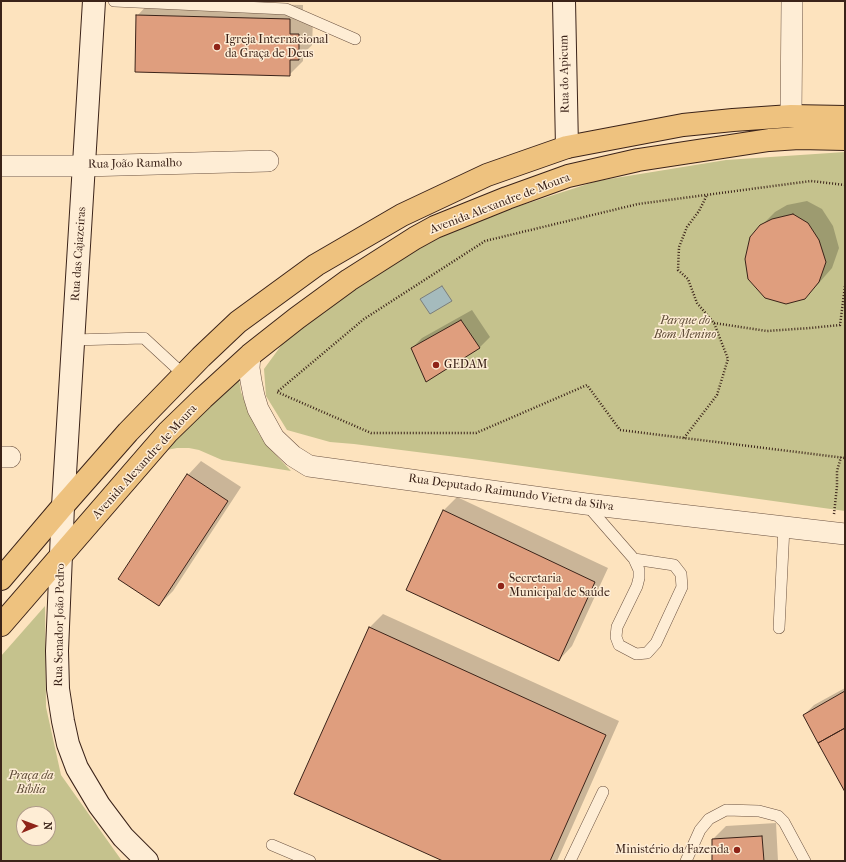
<!DOCTYPE html>
<meta charset="utf-8">
<style>
body{margin:0}
#map{position:relative;width:846px;height:862px;overflow:hidden;background:#fde3be;font-family:"IM FELL French Canon",serif}
canvas{display:block}
.frame{position:absolute;inset:0;border:2px solid #3b2319;pointer-events:none}
.north{position:absolute;left:16px;top:806px;width:40px;height:40px;box-sizing:border-box;background:#feedd5;border:1px solid #b09c8a;border-radius:50%;rotate:89deg;font-size:11px;font-weight:700;line-height:16px;text-align:center;color:#3b2319}
.north::after{content:'';display:block;margin:auto;width:14px;height:18px;background:#8f2418;clip-path:polygon(50% 0,100% 100%,50% 72%,0 100%)}
</style>
<div id="map">
<canvas width="846" height="862"></canvas>
<div class="frame"></div>
<div class="north">N</div>
</div>
<script>
const ctx = document.querySelector('canvas').getContext('2d');
ctx.lineJoin = 'round';
function paint(path, color) { ctx.fillStyle = color; ctx.fill(path, 'evenodd'); }
const toPath = rows => new Path2D(rows.map(r => 'M' + r).join(''));
function trace(path, color, width, dash) { ctx.strokeStyle = color; ctx.lineWidth = width; ctx.lineCap = dash ? 'butt' : 'round'; ctx.setLineDash(dash || []); ctx.stroke(path); }
function drawText(font, color, halo, rows, align = 'center') {
  ctx.font = font + ' "IM FELL French Canon",serif'; ctx.lineWidth = 3; ctx.setLineDash([]); ctx.textBaseline = 'middle'; ctx.strokeStyle = halo; ctx.fillStyle = color; for (const [text, x, y, turn = 0] of rows) {
    ctx.save(); ctx.translate(x, y); ctx.rotate((+turn || 0) * Math.PI / 180); ctx.textAlign = isNaN(turn) ? turn : align; if (halo) ctx.strokeText(text, 0, 0); ctx.fillText(text, 0, 0); ctx.restore();
  }
}
paint(toPath([
 [845,152,845,511,472,459,354,444,330,442,287,430,266,396,264,369,283,343,334,299,418,248,485,217,597,181,726,160],
 [238,373,241,392,250,415,259,434,271,450,291,471,222,460,199,450,189,448,177,448,161,451],
 [45,606,46,707,61,775,122,861,49,861,35,860,20,861,1,861,1,656],
 [24,814,48,814,48,838,24,838]
]), '#c5c28d');
const water = toPath([
 [442,286,452,301,430,314,420,299,442,286]
]);
paint(water, '#a5bbbd');
trace(water, '#7b7e7b', 1);
paint(toPath([
 [150,2,303,5,303,21,313,21,312,45,303,54,303,61,289,75,137,16],
 [807,201,822,209,833,226,839,248,832,268,818,284,804,298,761,226,775,212,787,205],
 [472,310,490,337,480,347,426,380,412,348,422,338],
 [201,461,241,487,173,591,159,605,188,475],
 [457,497,608,568,572,646,559,660,443,511],
 [383,614,619,721,557,861,445,861,370,627],
 [845,688,845,790,804,715,814,705],
 [776,823,778,861,713,861,713,839,726,826]
]), '#0003');
const building = toPath([
 [136,15,290,19,290,34,299,34,299,60,290,60,290,76,135,72,136,15],
 [793,214,808,223,819,240,826,262,819,282,805,299,786,304,765,298,748,279,745,259,750,237,760,225,772,219,793,214],
 [461,320,480,348,426,382,411,348,461,320],
 [187,474,228,501,159,606,118,579,187,474],
 [443,510,595,582,559,661,406,590,443,510],
 [369,627,606,735,550,861,443,861,294,794,369,627],
 [845,691,845,728,818,743,803,715,845,691],
 [845,728,845,792,818,743,845,728],
 [762,836,764,861,712,861,712,839,762,836]
]);
paint(building, '#df9e7e');
trace(building, '#3b2319', 1);
const lane = toPath([
 [114,1,286,9,355,39],
 [73,340,144,338,184,375],
 [586,504,634,559,639,570,639,578,637,586,617,627,616,637,619,645,636,654,647,653,656,643,682,587,681,574,674,565,634,559],
 [779,628,784,527],
 [272,845,310,861],
 [570,861,603,792],
 [686,861,700,830,709,819,726,810,759,811,778,816,784,822,805,861]
]);
const street = toPath([
 [791,116,792,1],
 [1,166,84,166,268,161],
 [250,355,249,368,251,381,254,396,258,409,274,438,293,456,309,466,586,504,845,534],
 [1,457,10,457]
]);
const secondary = toPath([
 [94,1,63,506,57,651,58,689,63,721,68,744,77,768,99,805,123,837,147,861],
 [564,1,567,147]
]);
const primary = toPath([
 [1,579,63,506,128,432,201,357,238,322,316,265,402,215,487,175,567,147,683,125,733,120,791,116,845,117],
 [1,625,168,432,203,398,250,355,297,318,349,280,415,238,435,227,507,198,568,176,638,160,769,140,799,138,845,139]
]);
trace(lane, '#6c5342', 12);
trace(street, '#6c5342', 22);
trace(secondary, '#3b2319', 24);
trace(primary, '#3b2319', 24);
trace(toPath([
 [845,185,811,181,638,204,485,241,364,319,277,392,371,433,476,433,587,385,620,430,845,458],
 [714,323,767,331,810,328,840,325,845,286],
 [684,438,717,395,728,359,714,323,697,303,688,279,678,270,679,247,687,227,699,211,707,195],
 [834,514,837,486,837,471,841,457]
]), '#3b2319', 2.5, [1, 2]);
trace(lane, '#feedd5', 11);
trace(street, '#feedd5', 21);
trace(secondary, '#feedd5', 22);
trace(primary, '#eec27f', 22);
for (const [x, y, r, color] of [
 [217,47,4,"#8f2418"],
 [436,365,4,"#8f2418"],
 [501,586,4,"#8f2418"],
 [737,850,4,"#8f2418"]
]) { const dot = new Path2D(); dot.arc(x, y, r, 0, 2 * Math.PI); ctx.fillStyle = color; ctx.fill(dot); trace(dot, '#feedd5', 1.5); }
drawText('12px', '#3b2319', '#feedd5', [
 ["Igreja Internacional",225,40],
 ["da Graça de Deus",225,54],
 ["GEDAM",444,365],
 ["Secretaria",509,579],
 ["Municipal de Saúde",509,593],
 ["Ministério da Fazenda",729,850,"right"]
], 'left');
drawText('12px', '#3b2319', '#feedd5', [
 ["Rua do Apicum",565,74,-91],
 ["Rua João Ramalho",135,164,-1],
 ["Avenida Alexandre de Moura",500,204,-21],
 ["Rua das Cajazeiras",79,254,-86],
 ["Avenida Alexandre de Moura",145,462,-48],
 ["Rua Deputado Raimundo Vietra da Silva",511,493,8],
 ["Rua Senador João Pedro",60,625,-89]
]);
drawText('italic 12px', '#5e4b36', '#feedd5', [
 ["Parque do",685,321],
 ["Bom Menino",685,335],
 ["Praça da",31,776],
 ["Bíblia",31,790]
]);
</script>
